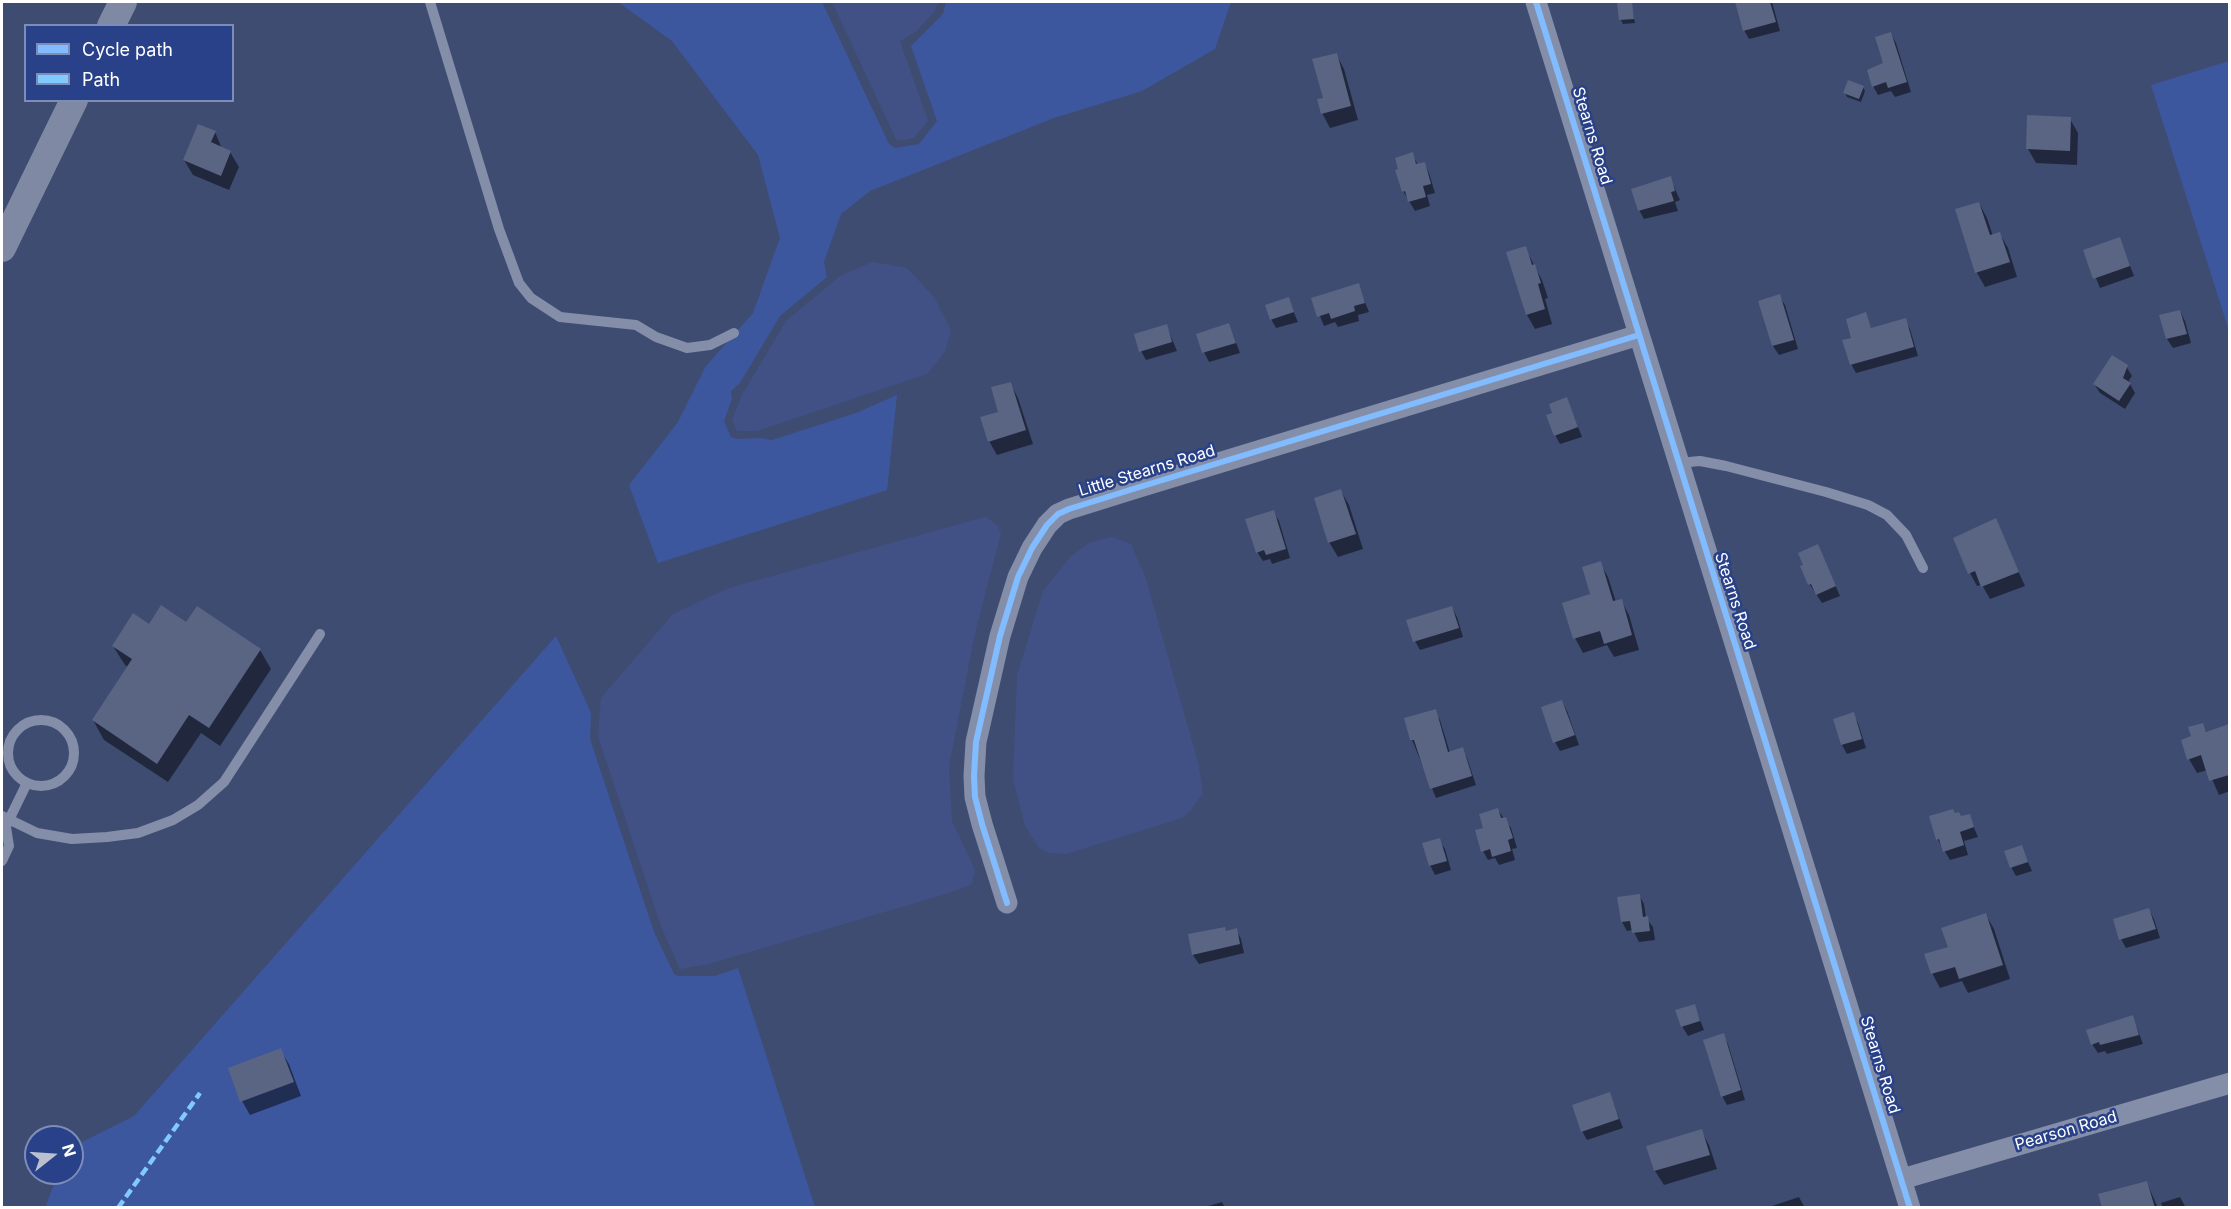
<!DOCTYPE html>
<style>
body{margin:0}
#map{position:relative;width:2231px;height:1209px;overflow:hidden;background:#3e4c72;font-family:Inter,sans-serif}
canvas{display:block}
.frame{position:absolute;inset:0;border:3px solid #fff;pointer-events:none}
.legend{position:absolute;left:24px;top:24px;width:210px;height:78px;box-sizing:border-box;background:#284188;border:2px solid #7e8db8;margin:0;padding:8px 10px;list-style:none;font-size:18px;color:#fff}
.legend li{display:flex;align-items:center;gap:12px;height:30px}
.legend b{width:30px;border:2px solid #7e8db8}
.north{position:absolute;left:24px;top:1125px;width:60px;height:60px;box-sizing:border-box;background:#284188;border:2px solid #7e8db8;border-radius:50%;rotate:73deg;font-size:16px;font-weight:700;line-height:24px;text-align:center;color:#fff}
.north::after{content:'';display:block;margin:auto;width:21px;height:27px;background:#bbc0ce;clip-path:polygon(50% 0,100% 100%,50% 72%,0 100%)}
</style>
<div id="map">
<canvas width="2231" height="1209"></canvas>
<div class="frame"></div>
<ul class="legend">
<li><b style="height:8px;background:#80bcff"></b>Cycle path</li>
<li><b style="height:8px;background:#80caff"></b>Path</li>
</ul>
<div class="north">N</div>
</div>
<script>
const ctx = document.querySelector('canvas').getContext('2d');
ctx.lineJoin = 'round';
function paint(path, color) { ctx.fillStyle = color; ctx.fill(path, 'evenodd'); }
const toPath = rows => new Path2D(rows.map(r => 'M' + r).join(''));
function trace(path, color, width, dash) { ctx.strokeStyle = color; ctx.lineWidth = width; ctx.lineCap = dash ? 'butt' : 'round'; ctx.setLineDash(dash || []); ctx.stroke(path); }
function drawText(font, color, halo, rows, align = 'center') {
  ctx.font = font + ' Inter,sans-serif'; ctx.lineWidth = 5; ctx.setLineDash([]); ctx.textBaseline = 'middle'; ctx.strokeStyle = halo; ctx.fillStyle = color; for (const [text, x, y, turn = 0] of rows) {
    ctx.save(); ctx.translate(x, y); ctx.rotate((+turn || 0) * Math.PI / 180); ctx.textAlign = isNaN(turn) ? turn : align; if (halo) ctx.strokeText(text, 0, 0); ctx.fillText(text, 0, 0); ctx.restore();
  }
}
paint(toPath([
 [618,2,822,2,889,144,895,148,919,144,937,121,911,46,943,14,946,2,1231,2,1215,49,1142,91,1054,118,870,191,841,214,824,262,827,277,780,316,740,383,731,391,732,399,724,421,731,437,737,439,761,438,772,440,856,413,897,395,887,490,658,563,629,485,678,422,706,366,753,313,780,238,758,155,672,41],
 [2229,61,2230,61,2229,331,2151,85],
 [556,636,591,713,590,739,654,932,674,974,678,976,715,976,738,968,815,1207,45,1208,58,1173,72,1173,72,1147,134,1116]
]), '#3d579e');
paint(toPath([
 [832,2,938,2,935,11,917,31,900,41,928,121,914,138,897,141],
 [872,262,907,268,934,297,951,330,945,352,927,374,757,431,737,431,732,420,742,395,786,321,840,276],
 [985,517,996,524,1001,533,975,633,949,766,952,821,975,870,972,884,952,892,709,964,680,969,662,929,598,736,601,698,673,614,729,588],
 [1112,537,1131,544,1145,576,1198,762,1203,793,1191,810,1182,818,1066,854,1050,853,1039,848,1025,826,1013,779,1017,675,1043,591,1071,556,1091,542]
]), '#415185');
paint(toPath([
 [1736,2,1772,2,1780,31,1749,39,1744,30],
 [1631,3,1635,23,1623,24,1621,20],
 [1891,34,1896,43,1911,92,1895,97,1891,91,1878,95,1873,86,1885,64],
 [1336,54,1344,69,1358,120,1330,128,1322,113],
 [1863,87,1865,91,1861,102,1847,97,1845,93],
 [2070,119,2078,133,2077,165,2036,163,2028,149],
 [215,132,222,149,230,152,239,167,229,190,193,175,184,160],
 [1412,154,1418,165,1424,163,1429,173,1435,193,1427,195,1430,206,1415,211,1403,191],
 [1670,178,1680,200,1675,202,1678,211,1644,219,1639,210],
 [1979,203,1987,218,1993,236,2000,234,2008,248,2017,277,1985,287,1977,273,1957,210],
 [2119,238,2134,276,2100,288,2085,251],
 [1525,248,1542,280,1548,298,1545,299,1552,324,1535,329,1527,315],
 [1358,285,1369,312,1358,315,1359,321,1338,327,1335,322,1324,326,1313,299],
 [1779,296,1785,305,1798,349,1779,355,1773,346,1760,302],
 [1288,299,1298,322,1276,328,1271,319],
 [2180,311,2185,321,2191,343,2173,348,2167,339,2161,316],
 [1865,314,1872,330,1905,320,1910,329,1918,356,1856,373,1851,364,1853,339],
 [1229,324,1240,353,1209,362,1204,352],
 [1166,325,1177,351,1146,360,1141,351],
 [2126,366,2132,376,2129,380,2130,384,2135,393,2125,409,2100,393,2094,384],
 [1010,383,1018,398,1033,444,997,455,989,441],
 [1567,399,1582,437,1560,444,1555,435,1554,414],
 [1341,491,1349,505,1363,549,1338,557,1329,542],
 [1273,512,1279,521,1290,558,1272,564,1270,559,1263,561,1257,552],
 [1995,520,2025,586,1990,599,1982,585,1977,586,1970,573],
 [1818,546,1840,596,1822,603,1810,585,1802,567],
 [1600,563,1608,577,1616,602,1621,600,1629,615,1639,650,1614,657,1607,645,1583,653,1575,638,1592,595],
 [1452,608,1457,617,1463,637,1420,650,1415,641],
 [187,624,260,650,271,669,220,746,201,733,168,782,104,740,93,720,128,667,125,665,113,646,150,626],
 [1562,701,1567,711,1579,745,1560,751,1555,742],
 [1435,711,1440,720,1450,753,1462,749,1467,758,1476,785,1436,798,1412,740],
 [1853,714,1858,723,1866,748,1847,754,1842,745],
 [2202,724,2207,733,2230,726,2230,791,2219,795,2208,770,2197,773,2189,759,2193,737],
 [1497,809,1511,828,1517,848,1512,849,1515,860,1499,865,1495,858,1488,860,1483,851,1485,829],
 [1955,815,1961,818,1969,816,1978,837,1964,841,1968,855,1950,860,1938,840,1931,817],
 [1439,840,1445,849,1451,870,1435,875,1430,865],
 [2021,846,2032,871,2016,876,2011,867],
 [1639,895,1644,904,1646,918,1653,927,1655,940,1639,942,1633,930,1627,931,1622,922],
 [2149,910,2154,919,2160,938,2126,948,2121,939],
 [1986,915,1994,929,2010,979,1968,993,1962,981,1940,988,1932,973,1949,948],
 [1236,930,1241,939,1244,953,1199,964,1193,955,1190,936],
 [1694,1005,1704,1030,1688,1036,1682,1026],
 [2133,1017,2143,1044,2107,1054,2105,1051,2098,1053,2092,1044],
 [1723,1035,1728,1044,1745,1100,1727,1105,1722,1096],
 [280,1050,289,1064,301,1096,250,1115,242,1101],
 [1610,1094,1623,1128,1587,1140,1582,1131],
 [1701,1131,1709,1145,1717,1169,1664,1185,1655,1171,1648,1147],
 [2147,1183,2158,1208,2103,1208],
 [1799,1197,1805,1208,1766,1208],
 [2180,1197,2186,1208,2163,1208,2161,1203],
 [1222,1202,1225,1208,1202,1208]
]), '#0007');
paint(toPath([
 [1632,2,1634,19,1619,20,1617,3],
 [1735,2,1770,2,1776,22,1743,31],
 [1891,32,1907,82,1888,88,1886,82,1872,87,1867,70,1883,63,1875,37],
 [1337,53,1351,106,1321,114,1317,99,1323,98,1312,59],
 [1848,80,1864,86,1859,99,1843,93],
 [2027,115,2071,117,2070,151,2026,149],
 [198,124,216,131,211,142,231,151,221,176,183,160],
 [1413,152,1416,164,1425,162,1431,184,1423,186,1426,197,1408,202,1405,191,1402,192,1395,170,1398,169,1395,158],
 [1671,176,1675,191,1671,192,1674,201,1638,211,1631,189],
 [1979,202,1990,235,2000,232,2010,262,1975,273,1955,209],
 [2120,237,2130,266,2093,279,2083,250],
 [1526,246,1532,265,1535,264,1541,283,1538,284,1545,309,1526,315,1506,252],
 [1359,283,1365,303,1354,306,1355,311,1331,319,1329,313,1317,317,1311,298],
 [1780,294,1794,340,1772,346,1758,301],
 [1289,297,1294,312,1270,320,1265,305],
 [2180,310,2187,334,2166,339,2159,315],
 [1866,312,1871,328,1906,318,1914,347,1850,365,1842,340,1851,338,1846,319],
 [1229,323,1236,343,1202,353,1196,334],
 [1167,324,1172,342,1139,352,1134,334],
 [2112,355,2128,365,2123,378,2131,383,2119,401,2093,384],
 [1011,382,1026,430,988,442,980,417,998,412,991,387],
 [1567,397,1578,427,1554,436,1546,415,1552,413,1549,404],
 [1341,489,1356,534,1328,543,1314,498],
 [1274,510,1286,549,1266,555,1264,550,1256,553,1245,519],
 [1996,518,2019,572,1981,587,1975,571,1968,574,1953,538],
 [1818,544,1836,586,1816,595,1811,584,1808,585,1800,566,1803,565,1798,553],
 [1601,561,1613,601,1622,599,1632,635,1604,644,1600,631,1573,639,1562,603,1590,594,1582,567],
 [161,605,186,622,197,606,261,649,209,728,189,715,157,764,92,720,132,659,112,646,133,613,149,624],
 [1452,606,1459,628,1413,642,1406,620],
 [1562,700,1575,735,1553,743,1541,707],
 [1436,709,1448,752,1463,747,1472,776,1430,789,1414,740,1410,740,1404,718],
 [1854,712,1862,739,1841,745,1833,719],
 [2203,723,2206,732,2229,724,2229,775,2209,781,2201,755,2187,760,2181,740,2191,736,2188,727],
 [1498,808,1501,818,1506,817,1513,838,1508,840,1511,851,1492,857,1490,849,1481,852,1475,830,1483,828,1479,814],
 [1953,809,1955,813,1959,812,1961,816,1970,814,1974,827,1960,832,1964,845,1943,852,1939,839,1936,840,1929,816],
 [1440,838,1447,861,1429,866,1422,843],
 [2022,845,2028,862,2010,868,2004,851],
 [1640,894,1643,917,1648,916,1650,931,1632,933,1630,921,1621,922,1617,897],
 [2149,908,2156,929,2119,940,2113,919],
 [1986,913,2003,965,1959,979,1955,967,1931,974,1924,954,1948,947,1941,928],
 [1225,927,1226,931,1237,928,1240,944,1192,955,1188,934],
 [1695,1004,1700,1021,1681,1027,1675,1010],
 [2133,1015,2139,1035,2100,1045,2099,1042,2091,1045,2086,1030],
 [1724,1033,1741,1090,1721,1097,1703,1040],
 [281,1048,294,1082,240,1102,228,1068],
 [1610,1092,1619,1119,1581,1132,1572,1105],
 [1702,1129,1710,1155,1654,1171,1646,1146],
 [2147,1181,2155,1208,2102,1208,2098,1194]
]), '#5a6483');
trace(toPath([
 [430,2,499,229,519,283,531,298,560,317,636,325,656,337,687,348,710,345,734,333],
 [1678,463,1700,461,1726,466,1826,492,1868,505,1887,515,1906,535,1923,568],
 '8 753a33 33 0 1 1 66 0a33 33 0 1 1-66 0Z',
 [2,816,37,833,72,839,107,837,138,833,173,820,198,805,224,782,320,634],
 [6,826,27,783],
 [2,861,9,846,6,827,2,829]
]), '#858ea8', 10);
trace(toPath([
 [1536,2,1910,1208],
 [1007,903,982,824,975,797,974,776,976,742,1000,636,1018,577,1032,548,1047,525,1058,514,1069,509,1133,489,1639,335],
 [1902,1179,2230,1083]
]), '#858ea8', 21);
trace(toPath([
 [111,26,123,2],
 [2,248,74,100]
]), '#8089a4', 28);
trace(toPath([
 [118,1208,200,1093]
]), '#80caff', 4.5, [9, 4.5]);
trace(toPath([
 [1536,2,1910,1208],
 [1007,903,982,824,975,797,974,776,976,742,1000,636,1018,577,1032,548,1047,525,1058,514,1069,509,1133,489,1639,335]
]), '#80bcff', 6);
drawText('16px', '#fff', '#284188', [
 ["Stearns Road",1592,136,73],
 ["Little Stearns Road",1147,471,-17],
 ["Stearns Road",1735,601,72],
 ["Stearns Road",1880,1065,73],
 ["Pearson Road",2066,1131,-16]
]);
</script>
